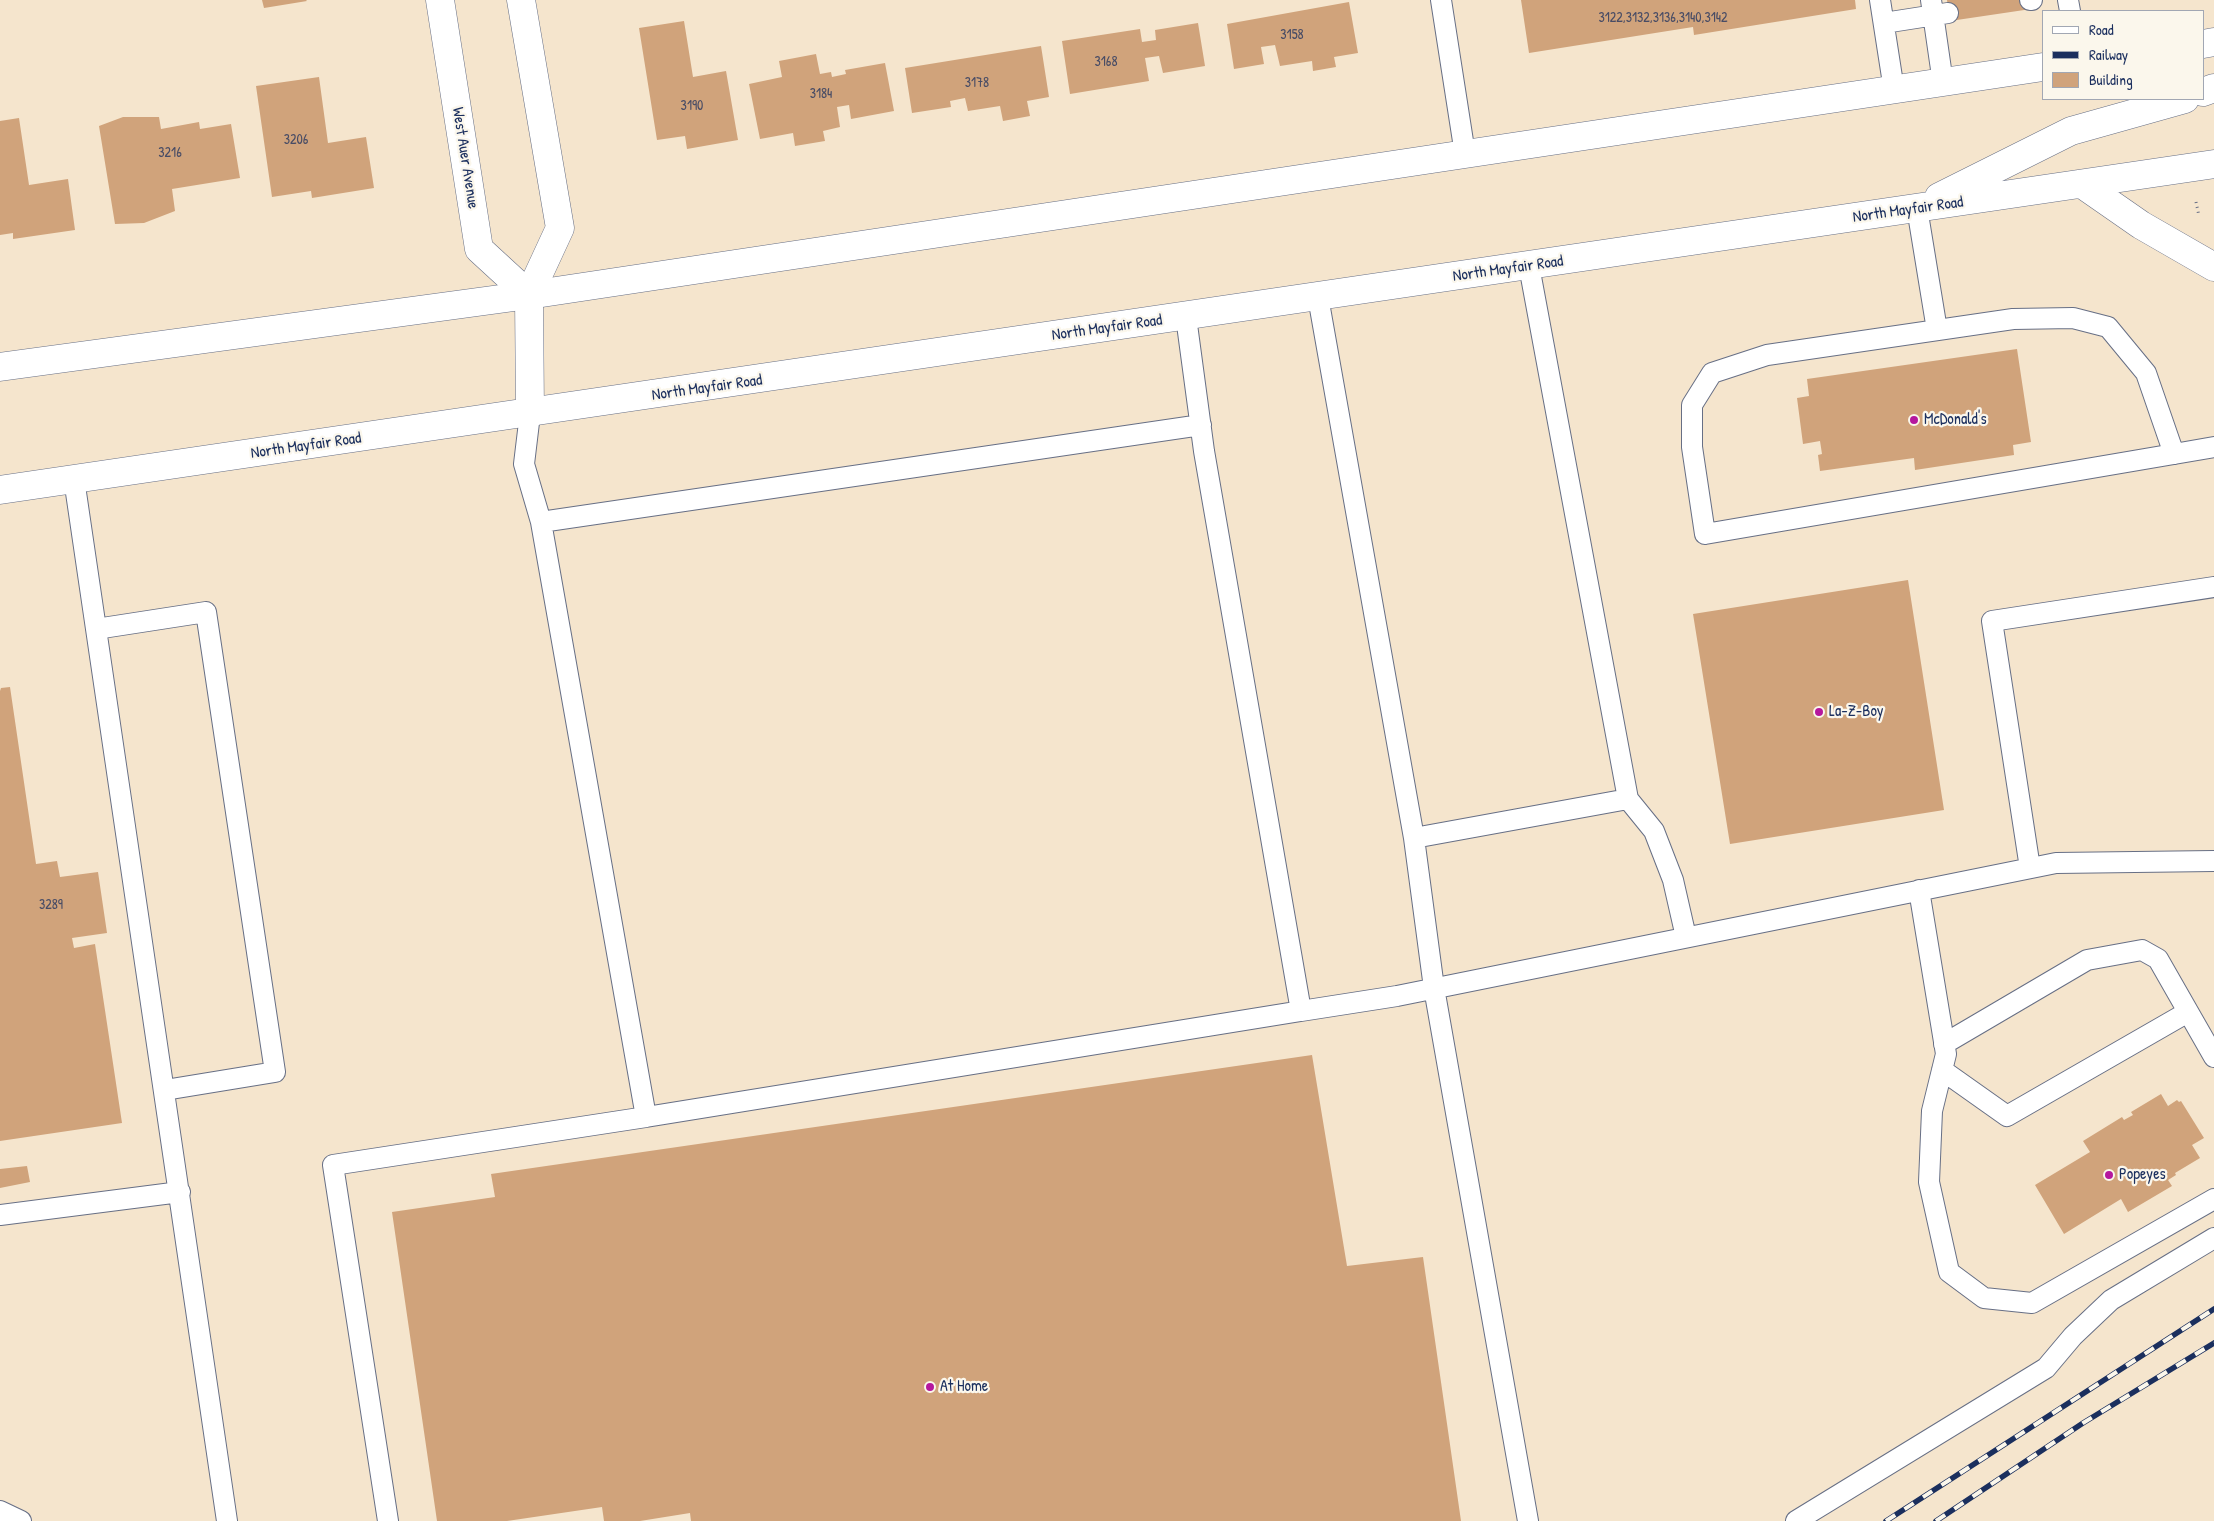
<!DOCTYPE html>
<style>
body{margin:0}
#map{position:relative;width:2214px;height:1521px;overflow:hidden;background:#f5e5cd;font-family:"Patrick Hand",sans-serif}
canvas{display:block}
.legend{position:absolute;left:2042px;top:10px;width:162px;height:90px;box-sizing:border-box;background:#fbf7ec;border:1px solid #a1a7b3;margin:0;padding:6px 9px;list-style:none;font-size:15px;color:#1b2f5e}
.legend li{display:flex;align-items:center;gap:10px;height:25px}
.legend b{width:25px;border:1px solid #a1a7b3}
</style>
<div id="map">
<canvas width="2214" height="1521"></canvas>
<ul class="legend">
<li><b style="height:6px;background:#fff"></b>Road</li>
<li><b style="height:6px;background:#1b2f5e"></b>Railway</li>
<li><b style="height:14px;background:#d0a37b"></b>Building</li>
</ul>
</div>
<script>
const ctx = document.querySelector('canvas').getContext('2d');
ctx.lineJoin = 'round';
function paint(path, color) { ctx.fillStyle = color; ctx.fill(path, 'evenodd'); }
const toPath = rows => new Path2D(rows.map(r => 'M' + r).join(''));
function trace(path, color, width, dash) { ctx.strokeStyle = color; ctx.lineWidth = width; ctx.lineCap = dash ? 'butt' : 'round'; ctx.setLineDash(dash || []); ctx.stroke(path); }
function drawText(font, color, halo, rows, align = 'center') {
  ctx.font = font + ' "Patrick Hand",sans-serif'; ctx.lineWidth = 4.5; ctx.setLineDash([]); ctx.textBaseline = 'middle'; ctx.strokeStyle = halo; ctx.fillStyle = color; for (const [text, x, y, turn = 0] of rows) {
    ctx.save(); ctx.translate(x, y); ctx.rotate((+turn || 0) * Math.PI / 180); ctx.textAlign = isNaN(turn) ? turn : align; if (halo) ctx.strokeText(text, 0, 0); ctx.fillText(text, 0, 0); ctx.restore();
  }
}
paint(toPath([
 [262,0,306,0,307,1,264,8],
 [1521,0,1855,0,1856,9,1694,35,1693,27,1529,53],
 [1947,0,2030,0,2031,9,1950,21],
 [1349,2,1358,53,1334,57,1336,67,1313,71,1312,61,1280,66,1275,45,1261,47,1264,64,1234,69,1227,24],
 [684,21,693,77,726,71,738,140,687,149,685,136,657,140,639,28],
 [1198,23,1205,66,1163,73,1159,56,1145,58,1149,81,1070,94,1062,41,1140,29,1142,42,1156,40,1155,30],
 [1041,46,1049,97,1027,101,1030,116,1003,121,1000,106,968,111,965,98,950,101,951,107,912,113,905,68],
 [816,54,820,74,831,72,832,77,846,74,845,70,885,63,894,111,851,119,849,105,837,107,840,127,823,131,825,141,795,146,793,133,760,139,749,84,782,77,779,61],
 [319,77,328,143,366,137,374,188,312,198,311,191,272,197,256,86],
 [123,117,159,117,161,129,199,122,200,129,231,124,240,178,172,189,175,211,144,223,115,224,99,126],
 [19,118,29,185,68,179,75,230,13,239,13,233,0,235,0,121],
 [2017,349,2031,442,2013,445,2014,455,1915,470,1914,458,1820,471,1818,455,1822,454,1820,441,1803,444,1797,398,1809,396,1807,379],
 [1908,580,1944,810,1730,844,1693,614],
 [10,687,36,864,57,861,60,877,98,872,107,933,72,938,74,948,95,944,122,1123,0,1141,0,691,1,688],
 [1312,1055,1347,1266,1423,1257,1461,1521,691,1521,690,1513,640,1521,604,1521,602,1507,507,1521,437,1521,392,1212,495,1197,491,1174],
 [2161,1094,2168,1106,2177,1100,2179,1102,2181,1101,2204,1138,2192,1145,2200,1158,2175,1173,2176,1175,2168,1180,2172,1186,2128,1212,2121,1199,2064,1234,2035,1185,2090,1152,2083,1141,2122,1117,2124,1120,2133,1115,2131,1112],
 [27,1166,30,1182,0,1188,0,1169]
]), '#d0a37b');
const lane = toPath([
 [1441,0,1465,154],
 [1880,0,1894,90],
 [1931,0,1943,83],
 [2030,0,2032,0],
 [2068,0,2070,11],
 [1884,23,1948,13],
 [1917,208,1937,330],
 [1529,266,1628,799,1654,831,1673,880,1686,937],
 [1318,297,1414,838,1434,988,1528,1521],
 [1186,317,1204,451,1301,1011,1397,996,2056,863,2214,861],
 [2174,454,2146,373,2108,327,2073,318,2013,319,1767,355,1712,373,1692,405,1692,447,1705,534,2174,454,2214,447],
 [74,479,227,1521],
 [541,522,1201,425],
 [96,629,206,612,275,1072,165,1090],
 [1414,838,1628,799],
 [2030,868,1992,621,2214,587],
 [1919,890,1946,1054,1932,1111,1929,1182,1949,1272,1984,1298,2032,1303,2214,1199],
 [1944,1044,2087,960,2142,950,2158,959,2214,1057],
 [1942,1070,2007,1116,2188,1012],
 [646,1117,1301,1011],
 [0,1215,180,1192],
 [0,1511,21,1521],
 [388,1521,333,1165,646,1117,541,522,524,464,530,414],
 [1796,1521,2046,1368,2073,1336,2111,1300,2214,1238]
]);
const street = toPath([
 [440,0,479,249,529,295],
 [521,0,560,228,529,295,530,414]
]);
const primary = toPath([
 [2203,44,2214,42],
 [2203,92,2214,88],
 [2082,184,2141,225,2214,267],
 [1939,197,2071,131,2185,99],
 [0,367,529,295,2043,67],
 [0,490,2214,164]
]);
trace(lane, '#676f85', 22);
trace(street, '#676f85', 29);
trace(primary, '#676f85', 29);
trace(toPath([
 [2196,202,2199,216]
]), '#676f85', 3, [1, 4]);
trace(lane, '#fff', 20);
trace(street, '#fff', 28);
trace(primary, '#fff', 28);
const rail = toPath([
 [1886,1521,2214,1309],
 [1936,1521,2083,1423,2214,1343]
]);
trace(rail, '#1b2f5e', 5.5);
trace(rail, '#fbf7ec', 4, [11]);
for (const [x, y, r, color] of [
 [1914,420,5,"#b5179e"],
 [1819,712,5,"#b5179e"],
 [2109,1175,5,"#b5179e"],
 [930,1387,5,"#b5179e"]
]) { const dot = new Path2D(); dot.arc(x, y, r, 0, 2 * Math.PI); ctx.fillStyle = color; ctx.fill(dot); trace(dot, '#fbf7ec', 2); }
drawText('14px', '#484c65', null, [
 ["3122,3132,3136,3140,3142",1663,18],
 ["3158",1292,35],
 ["3168",1106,62],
 ["3178",977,83],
 ["3184",821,94],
 ["3190",692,106],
 ["3206",296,140],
 ["3216",170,153],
 ["3289",51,905]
]);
drawText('16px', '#1b2f5e', '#fbf7ec', [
 ["West Auer Avenue",465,158,81],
 ["North Mayfair Road",1908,210,-8],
 ["North Mayfair Road",1508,269,-8],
 ["North Mayfair Road",1107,328,-8],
 ["North Mayfair Road",707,388,-8],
 ["North Mayfair Road",306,446,-8]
]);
drawText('16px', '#1b2f5e', '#fbf7ec', [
 ["McDonald's",1924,420],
 ["La-Z-Boy",1829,712],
 ["Popeyes",2119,1175],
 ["At Home",940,1387]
], 'left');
</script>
